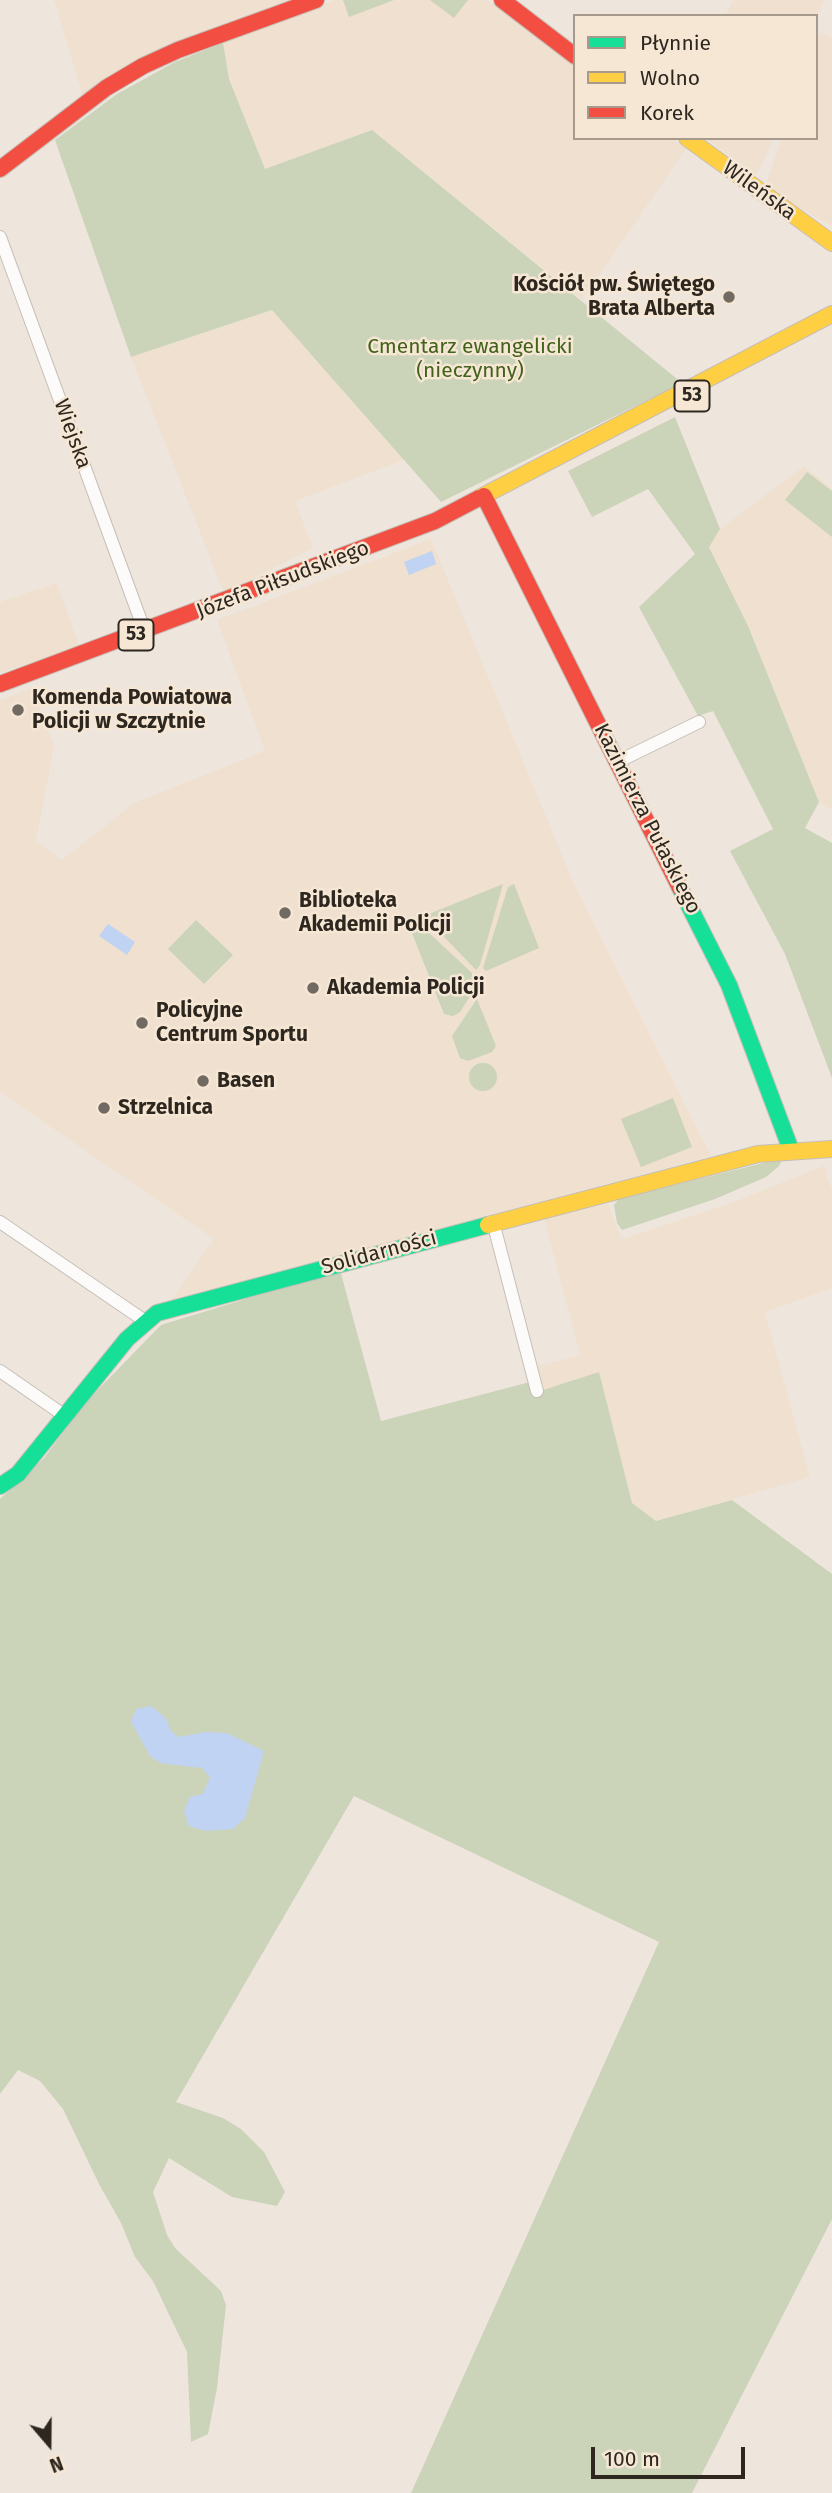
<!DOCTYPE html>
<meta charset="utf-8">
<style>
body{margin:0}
#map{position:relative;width:832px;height:2493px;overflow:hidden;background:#eee6dd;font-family:"Fira Sans",sans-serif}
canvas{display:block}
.legend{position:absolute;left:573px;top:14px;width:245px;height:126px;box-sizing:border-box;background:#f6e7d5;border:2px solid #a69a8d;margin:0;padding:9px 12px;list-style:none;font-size:21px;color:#2d2720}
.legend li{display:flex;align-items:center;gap:14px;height:35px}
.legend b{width:35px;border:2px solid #a69a8d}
.north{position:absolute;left:14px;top:2409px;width:70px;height:70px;-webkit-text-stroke:5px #f6e7d5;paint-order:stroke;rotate:160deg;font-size:19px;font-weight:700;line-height:28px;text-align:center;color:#2d2720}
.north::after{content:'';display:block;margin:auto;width:24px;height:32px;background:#2d2720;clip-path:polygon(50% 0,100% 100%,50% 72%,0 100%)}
.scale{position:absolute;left:591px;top:2447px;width:154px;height:32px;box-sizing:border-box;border:4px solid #2d2720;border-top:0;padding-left:9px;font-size:21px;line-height:24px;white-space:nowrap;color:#2d2720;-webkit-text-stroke:5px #f6e7d5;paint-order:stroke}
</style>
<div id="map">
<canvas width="832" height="2493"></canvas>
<ul class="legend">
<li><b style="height:9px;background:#16e098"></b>Płynnie</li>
<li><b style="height:9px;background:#ffcf43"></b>Wolno</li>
<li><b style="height:9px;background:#f24e42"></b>Korek</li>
</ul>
<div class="north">N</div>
<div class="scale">100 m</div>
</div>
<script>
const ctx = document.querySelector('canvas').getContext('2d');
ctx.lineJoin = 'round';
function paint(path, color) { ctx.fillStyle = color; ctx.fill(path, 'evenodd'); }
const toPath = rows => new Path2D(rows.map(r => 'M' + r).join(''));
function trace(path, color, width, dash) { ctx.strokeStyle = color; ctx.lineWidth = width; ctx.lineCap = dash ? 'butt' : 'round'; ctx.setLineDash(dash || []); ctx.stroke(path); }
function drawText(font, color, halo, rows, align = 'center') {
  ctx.font = font + ' "Fira Sans",sans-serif'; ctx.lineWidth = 5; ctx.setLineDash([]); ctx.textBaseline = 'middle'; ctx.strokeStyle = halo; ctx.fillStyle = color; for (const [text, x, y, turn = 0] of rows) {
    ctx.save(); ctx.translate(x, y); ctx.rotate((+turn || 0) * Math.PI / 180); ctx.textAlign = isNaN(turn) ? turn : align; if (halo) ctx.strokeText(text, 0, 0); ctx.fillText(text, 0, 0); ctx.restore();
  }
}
paint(toPath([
 [54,0,289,0,184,38,112,74,83,96],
 [335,0,487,0,575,63,575,138,672,138,686,149,582,300,372,130,265,169,229,79,223,43],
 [733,0,824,0,816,21,816,16,725,16],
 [820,32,832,37,832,226,764,189,782,138,816,138,816,43],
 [704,138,773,138,763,163,756,174],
 [272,310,406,459,295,501,313,548,224,593,131,357],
 [804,466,832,489,832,810,819,802,748,626,709,546,720,529],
 [431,539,574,884,711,1156,171,1300,214,1239,0,1092,0,700,32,688,54,746,36,841,62,860,134,803,265,751,217,620],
 [57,583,79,646,0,673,0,602],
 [824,1166,832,1191,832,1288,765,1312,810,1477,656,1521,632,1503,599,1373,533,1393,527,1369,580,1355,544,1218,608,1204,622,1239,734,1202]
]), '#efe0cf');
paint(toPath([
 [343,0,394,0,349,17],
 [430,0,468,0,454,18],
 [223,43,229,79,265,169,372,130,682,383,441,502,272,310,131,357,55,140,117,94,175,62],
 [675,417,720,529,709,547,748,626,819,802,805,828,832,843,832,1078,785,954,730,851,773,829,713,711,698,716,639,607,695,554,648,489,592,517,568,471],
 [807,472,832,491,832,537,785,500],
 [503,884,480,965,476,970,424,916],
 [514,884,539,948,486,971,483,968,508,887],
 [196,920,233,955,204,984,168,949],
 [415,920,472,973,472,993,460,1012,453,1016,444,1014,410,928],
 [477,999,496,1046,492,1052,468,1061,460,1058,452,1036],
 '469 1077a14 14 0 1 1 28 0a14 14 0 1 1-28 0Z',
 [673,1098,692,1147,641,1167,621,1119],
 [783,1158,779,1166,766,1177,715,1199,622,1230,617,1223,614,1205,619,1199],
 [340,1270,381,1421,530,1382,534,1393,599,1372,632,1503,656,1521,732,1500,832,1574,832,2219,692,2493,411,2493,659,1942,354,1796,176,2102,223,2118,241,2129,264,2152,285,2192,277,2206,232,2197,169,2158,153,2192,167,2235,175,2248,221,2291,226,2305,217,2388,208,2434,191,2442,187,2352,153,2281,135,2257,121,2223,99,2184,63,2109,40,2081,18,2070,0,2094,0,1499,44,1458,86,1402,161,1325]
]), '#cbd3b9');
paint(toPath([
 [432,551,436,564,409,575,404,562],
 [108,924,135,942,127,955,99,936],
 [151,1706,166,1718,171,1731,178,1737,206,1732,227,1733,264,1751,245,1818,233,1829,206,1831,189,1826,184,1811,190,1797,203,1794,210,1777,202,1768,160,1763,150,1756,131,1722,136,1709]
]), '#c0d3f3');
const street = toPath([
 [0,237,145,632],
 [617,762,699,722],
 [0,1222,145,1321],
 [493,1222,537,1391],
 [0,1371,65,1416]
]);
const fast = toPath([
 [680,888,729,985,791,1150],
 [0,1486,18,1474,127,1339,157,1313,488,1225]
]);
const slow = toPath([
 [687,138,832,243],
 [479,498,832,314],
 [488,1225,758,1154,832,1149]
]);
const jam = toPath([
 [502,0,575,56],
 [0,169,106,88,143,66,178,50,316,0],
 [484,496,680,888],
 [0,684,435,521,479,498]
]);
trace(street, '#c5bfb7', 14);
trace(fast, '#c5bfb7', 18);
trace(slow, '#c5bfb7', 18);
trace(jam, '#c5bfb7', 18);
trace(street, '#fcfbfa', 12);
trace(fast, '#16e098', 16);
trace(slow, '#ffcf43', 16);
trace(jam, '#f24e42', 16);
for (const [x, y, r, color] of [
 [729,297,7,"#716a62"],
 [18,710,7,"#716a62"],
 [285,913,7,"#716a62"],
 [313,988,7,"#716a62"],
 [142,1023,7,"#716a62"],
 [203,1081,7,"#716a62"],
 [104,1108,7,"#716a62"]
]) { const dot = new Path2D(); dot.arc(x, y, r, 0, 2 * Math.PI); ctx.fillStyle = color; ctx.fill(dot); trace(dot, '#f6e7d5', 2.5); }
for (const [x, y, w] of [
 [692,396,35],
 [136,635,35]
]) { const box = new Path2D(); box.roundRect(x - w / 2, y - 15.5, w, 31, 5); ctx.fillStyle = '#f6e7d5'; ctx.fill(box); trace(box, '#2d2720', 2); }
drawText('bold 19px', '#2d2720', null, [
 ["53",692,396],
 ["53",136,635]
]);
drawText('21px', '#2d2720', '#f6e7d5', [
 ["Wileńska",759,191,36],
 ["Wiejska",72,434,70],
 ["Józefa Piłsudskiego",283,580,-21],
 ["Kazimierza Pułaskiego",647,819,63],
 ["Solidarności",379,1253,-15]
]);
drawText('bold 21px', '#2d2720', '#f6e7d5', [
 ["Kościół pw. Świętego",715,285,"right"],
 ["Brata Alberta",715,309,"right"],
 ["Komenda Powiatowa",32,698],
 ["Policji w Szczytnie",32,722],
 ["Biblioteka",299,901],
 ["Akademii Policji",299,925],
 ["Akademia Policji",327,988],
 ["Policyjne",156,1011],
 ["Centrum Sportu",156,1035],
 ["Basen",217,1081],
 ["Strzelnica",118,1108]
], 'left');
drawText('21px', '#41621a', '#f6e7d5', [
 ["Cmentarz ewangelicki",470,347],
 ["(nieczynny)",470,371]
]);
</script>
